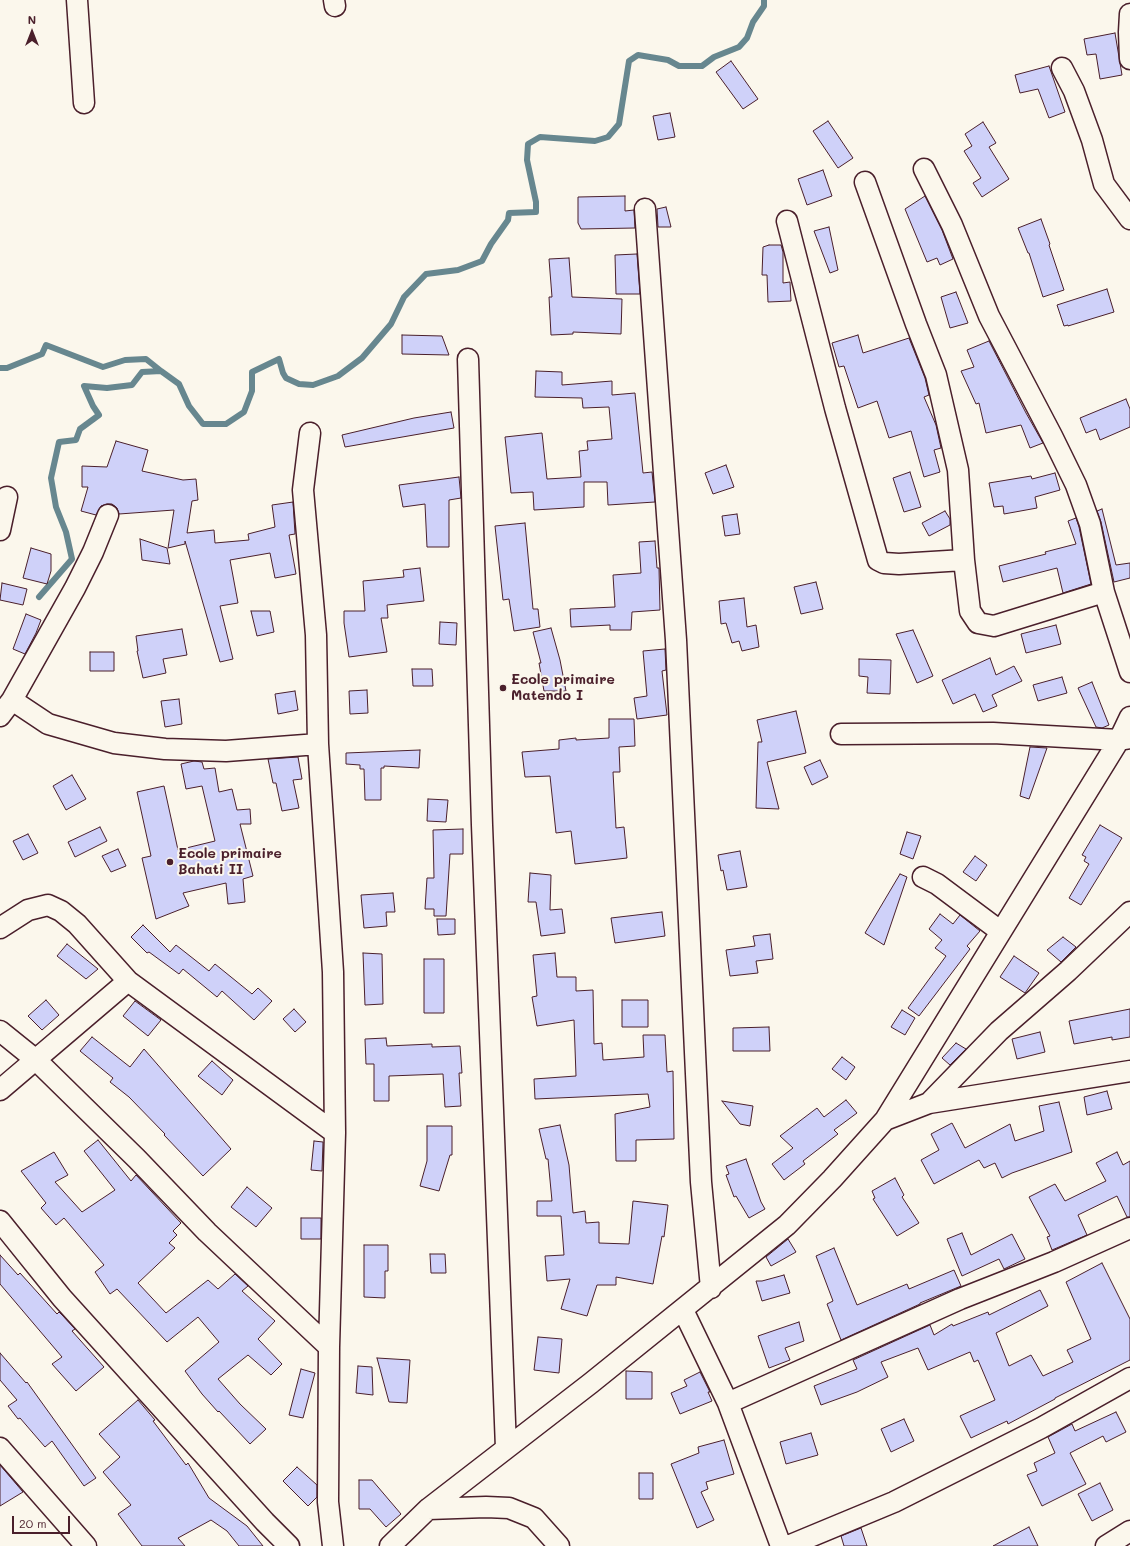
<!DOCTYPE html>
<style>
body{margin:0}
#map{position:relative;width:1130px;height:1546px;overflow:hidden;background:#fbf7ec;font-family:Mali,sans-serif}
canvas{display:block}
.north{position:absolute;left:12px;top:12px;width:40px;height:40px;-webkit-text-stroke:3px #fbf7ec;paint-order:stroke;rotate:0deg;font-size:11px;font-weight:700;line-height:16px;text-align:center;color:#4a1f2b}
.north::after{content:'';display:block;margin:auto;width:14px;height:18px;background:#4a1f2b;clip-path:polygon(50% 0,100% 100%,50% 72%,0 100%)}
.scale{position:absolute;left:12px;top:1516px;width:58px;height:18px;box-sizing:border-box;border:2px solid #4a1f2b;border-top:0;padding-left:5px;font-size:12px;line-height:14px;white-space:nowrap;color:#4a1f2b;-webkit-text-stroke:3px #fbf7ec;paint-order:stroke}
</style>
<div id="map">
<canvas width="1130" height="1546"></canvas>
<div class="north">N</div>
<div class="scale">20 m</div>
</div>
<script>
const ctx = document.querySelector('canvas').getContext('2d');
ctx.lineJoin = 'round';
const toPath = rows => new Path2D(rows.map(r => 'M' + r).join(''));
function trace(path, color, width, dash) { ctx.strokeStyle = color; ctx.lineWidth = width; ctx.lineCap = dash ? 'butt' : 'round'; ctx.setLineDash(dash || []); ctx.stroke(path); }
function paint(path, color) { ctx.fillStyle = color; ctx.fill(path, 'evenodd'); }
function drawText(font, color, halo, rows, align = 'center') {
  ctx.font = font + ' Mali,sans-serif'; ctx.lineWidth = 4; ctx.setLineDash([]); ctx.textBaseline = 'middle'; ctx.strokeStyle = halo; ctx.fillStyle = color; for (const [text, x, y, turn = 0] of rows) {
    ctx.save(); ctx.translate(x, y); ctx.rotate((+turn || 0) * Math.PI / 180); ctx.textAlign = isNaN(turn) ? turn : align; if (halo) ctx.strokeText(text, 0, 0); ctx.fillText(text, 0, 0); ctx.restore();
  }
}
trace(toPath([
 [0,368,7,368,42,354,46,345,103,367,125,360,146,359,161,371],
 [39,597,72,559,66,532,56,507,51,478,59,442,76,440,80,429,99,415,93,406,84,386,107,388,132,385,142,372,161,371,179,384,189,406,203,424,226,424,244,412,252,391,252,372,279,359,283,373,286,378,299,384,313,385,338,376,362,358,391,324,404,297,426,274,458,270,482,261,491,244,508,220,509,213,536,212,536,202,527,160,528,144,540,137,595,141,608,137,619,124,629,61,638,55,668,60,679,66,702,66,714,57,739,47,747,38,753,22,764,6,764,0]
]), '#67878f', 6);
const building = toPath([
 [1115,33,1122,75,1100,79,1096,54,1087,55,1084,39,1115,33],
 [731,61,758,99,743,109,716,72,731,61],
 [1049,66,1065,112,1049,118,1038,89,1020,93,1015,75,1049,66],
 [670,113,675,137,658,140,653,116,670,113],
 [828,121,853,158,838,168,813,131,828,121],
 [983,122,996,143,989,147,1009,179,982,197,973,183,981,178,964,151,972,146,965,134,983,122],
 [823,170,832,196,807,205,798,179,823,170],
 [625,196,625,211,634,210,635,228,581,229,578,223,578,197,625,196],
 [925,196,942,230,953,259,940,265,937,258,927,262,905,209,925,196],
 [666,207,671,227,658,227,657,209,666,207],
 [1041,219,1050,244,1049,245,1064,290,1043,297,1029,253,1028,253,1018,228,1041,219],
 [829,227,838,270,830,273,814,231,829,227],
 [769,245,781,245,783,252,783,283,790,282,791,301,768,302,767,275,762,275,763,247,769,245],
 [637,254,640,294,616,294,615,255,637,254],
 [569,258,572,297,622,299,621,334,573,332,573,334,551,335,549,297,552,297,549,259,569,258],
 [1107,289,1114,312,1068,326,1068,325,1064,326,1057,305,1107,289],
 [956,292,968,323,950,328,941,297,956,292],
 [402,335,442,336,449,355,402,354,402,335],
 [858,335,863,353,909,338,925,378,929,395,924,397,936,425,941,448,934,450,940,472,924,477,911,431,889,438,877,401,858,408,844,366,839,367,832,343,858,335],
 [989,341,1026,413,1043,443,1030,448,1021,425,986,433,979,403,976,404,961,371,974,367,967,350,989,341],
 [536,371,562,372,562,385,612,381,612,395,635,393,643,473,652,472,655,502,608,505,607,482,584,482,584,507,534,510,533,492,511,493,505,437,542,433,547,479,581,477,579,451,588,450,587,441,612,439,609,407,583,408,582,398,535,397,536,371],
 [1126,399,1130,409,1130,427,1100,440,1096,429,1086,433,1080,418,1126,399],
 [451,412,454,428,345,447,342,435,414,418,451,412],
 [116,441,148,450,142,471,183,480,196,479,198,500,192,501,187,533,214,530,215,543,249,540,248,534,275,527,272,505,293,502,295,534,289,535,296,574,275,578,270,553,230,560,238,603,220,606,233,659,220,662,185,541,185,544,168,548,174,510,119,514,117,508,112,504,107,504,101,506,96,515,81,511,88,487,82,487,82,466,107,467,116,441],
 [726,465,734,487,713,494,705,473,726,465],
 [910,472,921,507,904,512,893,478,910,472],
 [1055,473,1060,490,1035,497,1037,508,1004,514,1003,506,994,507,989,483,1031,476,1032,479,1055,473],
 [459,477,461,498,449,500,449,547,427,547,425,504,403,507,399,485,459,477],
 [1102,509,1116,565,1130,563,1130,578,1114,582,1101,522,1097,511,1102,509],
 [945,511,950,519,950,525,929,536,922,523,945,511],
 [737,514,740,534,725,536,722,516,737,514],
 [1076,518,1079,527,1091,584,1063,593,1057,568,1003,582,999,566,1046,554,1045,552,1076,544,1068,521,1076,518],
 [525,523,533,609,538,609,540,627,514,631,509,599,503,600,495,526,525,523],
 [140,539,167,548,170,564,142,560,140,539],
 [655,541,657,568,659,568,660,610,632,612,631,630,610,630,610,625,571,627,570,609,615,607,613,575,641,573,639,542,655,541],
 [31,548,51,554,51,571,47,584,23,578,31,548],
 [420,568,424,601,387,605,388,618,381,618,387,652,349,657,344,623,344,611,365,611,363,581,404,577,403,570,420,568],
 [816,582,823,609,801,614,794,587,816,582],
 [2,583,27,589,23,605,0,600,2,583],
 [744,598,747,627,756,625,759,647,742,651,739,641,732,643,726,623,721,624,719,601,744,598],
 [251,611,270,611,274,632,257,636,251,611],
 [26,614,41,620,36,633,25,654,13,649,26,614],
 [440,622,457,623,456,645,439,644,440,622],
 [1056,625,1061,644,1026,653,1021,634,1056,625],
 [551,628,560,660,566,691,544,691,539,663,541,663,533,632,551,628],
 [182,629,187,655,163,659,166,673,143,678,137,651,138,651,136,636,182,629],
 [913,630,933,676,917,683,896,634,913,630],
 [665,649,666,670,662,671,667,715,637,719,634,698,647,696,643,651,665,649],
 [90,652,114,652,114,671,90,671,90,652],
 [990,658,996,675,1014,666,1022,681,992,695,997,706,983,712,975,694,953,704,942,680,990,658],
 [859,659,891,660,890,694,867,693,868,677,859,676,859,659],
 [412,669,432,669,433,686,413,686,412,669],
 [1062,677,1067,693,1038,701,1033,685,1062,677],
 [1092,682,1109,725,1102,728,1096,727,1078,688,1092,682],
 [367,690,368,713,350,714,349,691,367,690],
 [295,691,298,710,278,714,275,694,295,691],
 [179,699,182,724,165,727,161,701,179,699],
 [796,711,806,753,767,762,779,809,756,808,758,742,762,742,757,720,796,711],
 [609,719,634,719,635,746,619,747,620,772,613,772,616,828,624,827,627,858,575,864,571,831,556,833,550,776,525,777,522,752,559,749,559,740,576,738,576,740,609,738,609,719],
 [1030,747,1047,748,1029,799,1020,796,1030,747],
 [420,750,419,768,384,766,384,768,381,768,381,800,365,800,364,769,360,769,360,765,346,764,346,753,420,750],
 [298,757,302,779,293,780,299,808,282,811,276,783,273,783,268,759,298,757],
 [820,760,828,777,812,785,804,767,820,760],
 [194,761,202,762,204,769,215,768,219,792,232,789,237,810,250,809,251,824,240,824,253,876,243,879,245,902,228,904,226,883,183,893,189,906,156,919,142,858,151,856,137,792,164,786,178,850,215,841,202,786,186,789,181,764,194,761],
 [72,775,86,799,66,810,53,786,72,775],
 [428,799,448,800,446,822,427,821,428,799],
 [1100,825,1122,838,1081,905,1069,898,1089,864,1084,861,1086,857,1082,855,1100,825],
 [100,827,107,841,75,857,68,842,100,827],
 [463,829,463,854,450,854,446,916,434,916,434,909,425,909,427,878,434,878,433,830,463,829],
 [907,832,921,836,913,859,900,854,907,832],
 [28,834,38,853,23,860,13,841,28,834],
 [118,849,126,866,111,872,102,856,118,849],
 [740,851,747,887,727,890,723,870,721,871,718,855,740,851],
 [975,856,987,865,976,881,963,872,975,856],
 [530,873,551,875,550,910,562,909,565,933,541,936,536,902,528,902,530,873],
 [900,874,907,877,884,945,865,933,900,874],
 [393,893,395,912,386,912,387,926,364,928,361,895,393,893],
 [662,912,665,936,615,943,611,918,662,912],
 [940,914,953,924,960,915,980,931,967,946,970,949,919,1016,908,1008,946,956,935,948,942,940,929,929,940,914],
 [437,919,455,919,455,934,438,935,437,919],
 [143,925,170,952,176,945,209,971,215,964,252,994,258,988,272,1001,254,1020,222,991,217,997,183,969,179,974,149,952,147,953,131,937,143,925],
 [770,934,773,959,756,961,758,973,730,976,726,950,755,946,753,936,770,934],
 [1063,937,1076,947,1061,962,1047,950,1063,937],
 [67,944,98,969,86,979,57,956,67,944],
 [363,953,382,954,383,1004,365,1005,363,953],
 [555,953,557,977,576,977,576,991,593,990,594,1044,602,1043,603,1060,644,1057,643,1035,665,1035,667,1072,673,1071,674,1139,636,1140,636,1161,616,1161,615,1114,650,1107,648,1094,535,1099,534,1079,576,1076,574,1020,537,1026,532,997,537,996,533,955,555,953],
 [1014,956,1039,973,1025,993,1000,977,1014,956],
 [424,959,444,959,444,1013,424,1013,424,959],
 [46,1000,59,1015,42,1030,28,1016,46,1000],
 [622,1000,648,1000,648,1027,622,1027,622,1000],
 [135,1001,161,1020,148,1036,123,1016,135,1001],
 [294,1009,306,1022,295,1032,283,1019,294,1009],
 [1130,1009,1130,1037,1112,1040,1112,1037,1074,1044,1069,1021,1130,1009],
 [902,1010,915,1018,905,1035,891,1027,902,1010],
 [769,1027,770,1051,733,1051,733,1028,769,1027],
 [1040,1032,1045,1052,1017,1059,1012,1039,1040,1032],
 [92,1037,130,1067,144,1049,231,1149,203,1176,164,1135,165,1134,129,1097,110,1082,113,1078,80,1051,92,1037],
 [386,1038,387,1046,432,1044,432,1047,460,1046,462,1073,459,1073,461,1106,445,1107,443,1074,389,1076,389,1101,374,1101,374,1064,366,1064,365,1039,386,1038],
 [956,1043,966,1049,950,1065,942,1058,956,1043],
 [842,1057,855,1067,846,1080,832,1069,842,1057],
 [212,1061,233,1080,222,1095,198,1076,212,1061],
 [1107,1091,1112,1109,1087,1115,1084,1097,1107,1091],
 [846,1100,857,1113,834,1130,838,1134,803,1161,805,1164,784,1180,772,1164,793,1148,780,1136,817,1108,824,1117,846,1100],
 [722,1101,753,1106,750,1126,740,1124,722,1101],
 [1059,1102,1072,1152,1012,1173,1002,1178,995,1163,984,1168,979,1160,934,1184,921,1160,939,1150,931,1134,952,1123,965,1148,1010,1124,1015,1141,1044,1131,1039,1106,1059,1102],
 [560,1125,569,1165,573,1213,585,1211,586,1223,599,1222,599,1243,629,1244,633,1201,668,1205,664,1237,662,1236,653,1284,616,1277,616,1285,597,1285,587,1316,561,1309,570,1279,547,1281,545,1256,564,1255,561,1216,537,1216,537,1201,552,1201,548,1159,546,1159,539,1129,560,1125],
 [427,1126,452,1126,452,1155,450,1155,439,1191,420,1186,427,1161,427,1126],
 [98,1140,131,1181,136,1175,181,1223,173,1231,177,1235,169,1243,175,1248,138,1283,166,1313,208,1280,218,1289,235,1274,248,1286,242,1291,275,1321,258,1339,282,1364,271,1375,248,1355,218,1379,240,1404,266,1429,250,1444,219,1411,218,1412,202,1394,185,1371,219,1342,198,1317,167,1342,117,1289,110,1294,95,1272,104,1265,64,1218,56,1225,41,1208,46,1203,21,1171,54,1152,68,1175,55,1182,82,1212,115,1190,84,1151,98,1140],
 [314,1141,323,1142,322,1171,311,1170,314,1141],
 [1117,1152,1123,1165,1130,1161,1130,1217,1127,1217,1117,1196,1078,1215,1087,1235,1052,1250,1047,1237,1050,1236,1029,1197,1055,1184,1065,1201,1106,1181,1096,1163,1117,1152],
 [746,1159,761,1202,765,1209,749,1218,736,1196,734,1197,726,1175,729,1174,726,1166,746,1159],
 [895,1178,904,1195,902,1197,919,1223,897,1236,873,1199,875,1198,872,1191,895,1178],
 [247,1187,272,1208,256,1227,231,1207,247,1187],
 [301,1218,321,1218,321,1239,301,1239,301,1218],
 [962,1233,971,1255,1012,1234,1025,1259,1004,1269,999,1259,962,1276,947,1239,962,1233],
 [788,1239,796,1252,771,1266,766,1257,788,1239],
 [364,1245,388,1245,388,1271,385,1271,385,1298,364,1297,364,1245],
 [834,1248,857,1305,907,1284,909,1289,954,1270,961,1286,920,1303,920,1304,841,1340,827,1304,833,1301,816,1256,834,1248],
 [430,1254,445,1254,446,1273,431,1273,430,1254],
 [0,1255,18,1275,20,1273,57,1314,59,1312,63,1316,75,1329,72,1331,104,1367,76,1391,52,1364,62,1357,0,1284,0,1255],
 [1102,1263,1130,1319,1130,1360,1055,1398,1055,1399,1008,1424,1007,1421,971,1438,960,1416,995,1400,978,1360,974,1362,970,1352,928,1370,918,1348,881,1362,888,1377,857,1392,821,1405,814,1386,857,1369,853,1360,930,1325,934,1335,952,1324,953,1326,988,1312,989,1315,1040,1290,1048,1306,996,1333,1009,1366,1031,1355,1043,1376,1073,1362,1067,1350,1091,1339,1066,1282,1102,1263],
 [784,1275,790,1293,762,1301,756,1281,762,1281,784,1275],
 [799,1322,804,1341,785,1348,790,1360,769,1368,758,1336,799,1322],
 [538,1337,562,1339,559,1373,534,1370,538,1337],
 [0,1353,26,1383,27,1382,96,1478,84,1486,52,1441,45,1447,20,1418,18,1419,8,1406,17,1400,0,1380,0,1353],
 [377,1358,410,1360,407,1403,389,1402,377,1358],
 [358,1366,372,1367,373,1395,356,1393,358,1366],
 [301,1369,315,1373,303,1418,289,1415,301,1369],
 [626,1371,652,1372,652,1399,626,1399,626,1371],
 [700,1372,710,1392,708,1392,712,1401,680,1414,671,1393,687,1386,684,1380,700,1372],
 [138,1400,155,1420,153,1421,186,1465,188,1463,209,1498,247,1526,263,1546,239,1546,227,1531,211,1520,178,1538,185,1546,142,1546,118,1514,131,1505,103,1472,120,1457,99,1434,138,1400],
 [1116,1412,1126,1432,1106,1442,1103,1436,1070,1453,1086,1484,1042,1506,1027,1475,1037,1471,1034,1463,1055,1453,1048,1437,1072,1424,1075,1431,1116,1412],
 [904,1419,914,1441,891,1452,881,1429,904,1419],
 [811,1433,818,1455,786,1464,780,1442,811,1433],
 [724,1440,734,1474,706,1482,708,1489,701,1492,714,1520,697,1528,671,1464,699,1453,698,1447,724,1440],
 [0,1465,23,1492,0,1506,0,1465],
 [297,1467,317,1485,317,1497,308,1506,283,1481,297,1467],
 [639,1473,653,1473,653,1499,639,1499,639,1473],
 [359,1480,372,1480,401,1514,386,1527,370,1509,359,1509,359,1480],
 [1100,1483,1113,1510,1092,1521,1078,1494,1100,1483],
 [1029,1527,1038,1546,993,1546,1029,1527],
 [861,1528,867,1546,844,1546,841,1536,861,1528]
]);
paint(building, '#cfd1f9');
trace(building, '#4a1f2b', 1);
const street = toPath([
 [77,0,84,103],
 [334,0,335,6],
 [1130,14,1129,32,1130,59],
 [1062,68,1074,91,1092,140,1104,184,1130,219],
 [924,169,952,225,989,316,1052,436,1076,485,1090,524,1104,592,1130,672],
 [865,182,916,324,936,375,958,470,964,560,970,611,978,623,994,626,1104,592],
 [645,209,676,640,701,1182,711,1288],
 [787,221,835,408,878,560,884,563,899,564,964,560],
 [468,359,482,825,506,1448],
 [310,433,303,490,316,635,318,744,333,972,335,1133,329,1347,328,1502,333,1546],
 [0,530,7,497],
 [12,700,48,724,114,743,165,749,226,751,318,744],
 [0,716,12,700,75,588,93,552,108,515],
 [841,734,993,733,1119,740,1130,738],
 [923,877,937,884,1000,931],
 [0,928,28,910,48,905,61,911,77,924,128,981,335,1133],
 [0,1031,36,1060,137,1159,207,1232,329,1347],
 [0,1090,128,981],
 [929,1103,999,1031,1068,971,1130,912],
 [885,1120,929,1103,1130,1071],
 [0,1221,62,1298,265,1522,289,1546],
 [683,1310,728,1403,781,1546],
 [728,1403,960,1299,1054,1262,1130,1228],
 [0,1448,86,1546],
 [428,1509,486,1507,509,1508,534,1518,559,1546],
 [390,1546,428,1509,591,1383,787,1225,832,1179,885,1120,1119,740,1130,717],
 [788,1546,894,1502,1041,1428,1130,1378],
 [1106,1546,1130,1531]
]);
trace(street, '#4a1f2b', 23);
trace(street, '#fbf7ec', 20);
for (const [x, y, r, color] of [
 [503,688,4,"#4a1f2b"],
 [170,862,4,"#4a1f2b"]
]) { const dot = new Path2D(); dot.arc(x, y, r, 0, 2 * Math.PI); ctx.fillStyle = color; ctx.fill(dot); trace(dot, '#fbf7ec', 1.5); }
drawText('bold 14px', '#4a1f2b', '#fbf7ec', [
 ["Ecole primaire",511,680],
 ["Matendo I",511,696],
 ["Ecole primaire",178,854],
 ["Bahati II",178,870]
], 'left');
</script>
